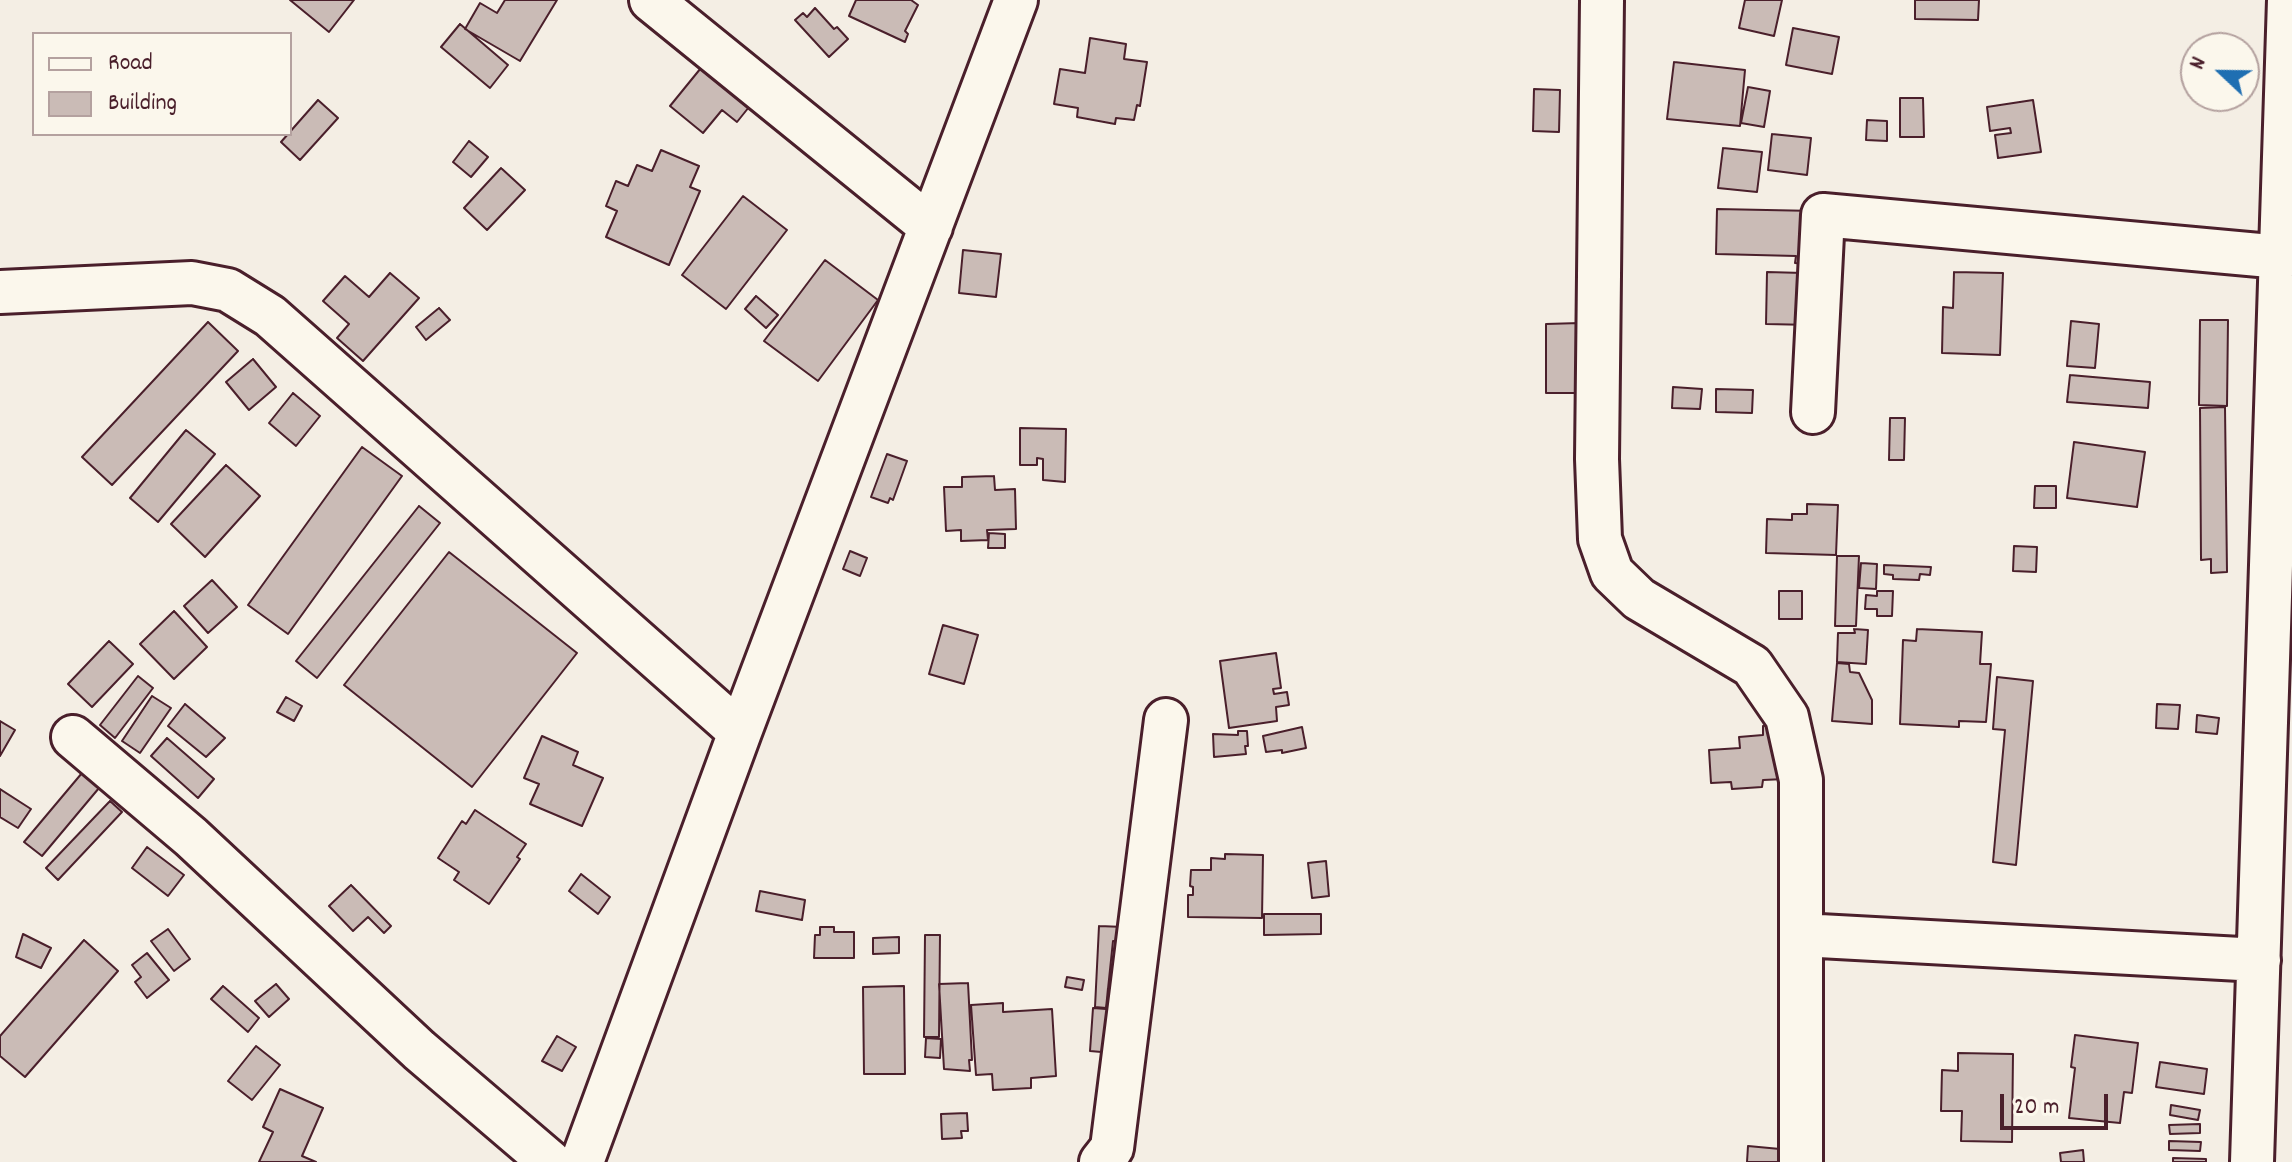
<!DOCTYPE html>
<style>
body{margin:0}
#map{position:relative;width:2292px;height:1162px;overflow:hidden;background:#f4eee4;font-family:Dekko,sans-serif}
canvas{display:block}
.legend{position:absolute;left:32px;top:32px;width:260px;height:104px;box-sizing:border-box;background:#fbf7ec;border:2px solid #b4a19f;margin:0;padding:10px 14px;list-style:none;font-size:24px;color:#4a1f2b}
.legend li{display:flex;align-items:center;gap:16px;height:40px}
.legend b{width:40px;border:2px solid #b4a19f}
.north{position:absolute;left:2180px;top:32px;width:80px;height:80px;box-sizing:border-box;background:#fbf7ec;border:2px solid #b4a19f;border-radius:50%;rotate:292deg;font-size:22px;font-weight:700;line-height:32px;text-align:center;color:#4a1f2b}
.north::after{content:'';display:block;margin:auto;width:28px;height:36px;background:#1f6fb2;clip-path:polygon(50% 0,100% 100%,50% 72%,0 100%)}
.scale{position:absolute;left:2000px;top:1094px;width:108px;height:36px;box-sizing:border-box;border:4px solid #4a1f2b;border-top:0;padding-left:10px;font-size:24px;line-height:28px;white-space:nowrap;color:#4a1f2b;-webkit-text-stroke:6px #fbf7ec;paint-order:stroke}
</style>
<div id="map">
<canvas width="2292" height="1162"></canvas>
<ul class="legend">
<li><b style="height:10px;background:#fbf7ec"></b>Road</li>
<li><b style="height:22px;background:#cabbb6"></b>Building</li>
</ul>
<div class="north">N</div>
<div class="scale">20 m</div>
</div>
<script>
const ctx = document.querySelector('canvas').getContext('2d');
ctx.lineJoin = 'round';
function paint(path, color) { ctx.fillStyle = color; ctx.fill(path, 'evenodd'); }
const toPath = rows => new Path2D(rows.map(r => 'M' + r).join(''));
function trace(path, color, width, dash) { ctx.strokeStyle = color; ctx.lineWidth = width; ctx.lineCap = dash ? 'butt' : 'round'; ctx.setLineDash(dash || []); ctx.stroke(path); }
const building = toPath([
 [290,0,354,0,329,32,290,0],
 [505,0,557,0,520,61,465,29,480,3,497,13,505,0],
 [856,0,911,0,918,5,905,31,908,34,905,42,849,16,856,0],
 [1745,0,1782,0,1774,36,1739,28,1745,0],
 [1915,0,1979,0,1978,20,1915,19,1915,0],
 [815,8,834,29,837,27,848,39,829,57,795,20,803,13,807,17,815,8],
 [460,24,508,65,490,88,441,47,460,24],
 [1793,28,1839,37,1832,74,1786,65,1793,28],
 [1090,38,1126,44,1124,59,1147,62,1140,106,1137,105,1134,120,1116,118,1115,124,1077,117,1078,108,1054,104,1060,69,1085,73,1090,38],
 [1674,62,1745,70,1740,126,1667,119,1674,62],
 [705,63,753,102,737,122,722,110,703,133,670,106,705,63],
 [1748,87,1770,91,1764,127,1741,123,1748,87],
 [1534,89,1560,90,1559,132,1533,131,1534,89],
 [1900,98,1923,98,1924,137,1900,137,1900,98],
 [318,100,338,118,300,160,281,142,318,100],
 [2033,100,2041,152,1998,158,1995,135,2011,133,2010,128,1990,131,1987,107,2033,100],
 [1867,120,1887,121,1887,141,1866,140,1867,120],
 [1772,134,1811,138,1807,175,1768,170,1772,134],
 [469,141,488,157,471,177,453,162,469,141],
 [1723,148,1762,152,1757,192,1718,188,1723,148],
 [661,150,699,166,690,187,700,191,669,265,606,237,617,211,606,206,616,181,628,186,637,165,652,171,661,150],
 [501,168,525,190,487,230,464,208,501,168],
 [743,196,787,230,726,309,682,275,743,196],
 [1717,209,1816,211,1812,325,1766,324,1767,272,1803,273,1804,264,1795,263,1796,256,1716,254,1717,209],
 [963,250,1001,254,996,297,959,293,963,250],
 [825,260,878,300,818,381,764,341,825,260],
 [1954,272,2003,273,2000,355,1942,353,1943,307,1953,308,1954,272],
 [390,273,419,298,363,361,337,338,349,324,323,301,345,276,369,297,390,273],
 [756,296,778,315,766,328,745,309,756,296],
 [439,308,450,320,426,340,416,327,439,308],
 [2200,320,2228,320,2227,406,2199,405,2200,320],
 [2071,321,2099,324,2095,368,2067,366,2071,321],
 [208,322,238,351,112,485,82,457,208,322],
 [1580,323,1581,393,1546,393,1546,324,1580,323],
 [253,359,276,387,249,410,226,382,253,359],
 [2070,375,2150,382,2148,408,2067,402,2070,375],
 [1673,387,1702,389,1700,409,1672,408,1673,387],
 [1716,389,1753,390,1752,413,1716,412,1716,389],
 [293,393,320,416,296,446,269,423,293,393],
 [2225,407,2227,572,2211,573,2211,559,2201,560,2200,408,2225,407],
 [1890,418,1905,418,1904,460,1889,460,1890,418],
 [1020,428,1066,429,1065,482,1043,480,1043,459,1037,458,1037,465,1020,465,1020,428],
 [186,430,215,454,158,522,130,498,186,430],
 [2074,442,2145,452,2137,507,2067,498,2074,442],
 [362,447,402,476,288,634,248,605,362,447],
 [887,454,907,461,893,500,890,498,888,503,871,497,887,454],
 [226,465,260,496,205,557,171,524,226,465],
 [994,476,995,490,1015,489,1016,529,987,530,988,540,961,541,961,530,946,531,944,487,962,487,962,477,994,476],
 [2035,486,2056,486,2056,508,2034,508,2035,486],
 [1807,504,1838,505,1836,555,1766,553,1767,519,1792,520,1792,514,1807,514,1807,504],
 [419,506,440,523,317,678,296,661,419,506],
 [989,533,1005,534,1005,548,988,548,989,533],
 [2014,546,2037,547,2036,572,2013,571,2014,546],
 [850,551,867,558,860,576,843,569,850,551],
 [449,552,577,653,472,787,344,685,449,552],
 [1837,556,1859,556,1856,626,1835,626,1837,556],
 [1861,563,1877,564,1876,589,1859,588,1861,563],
 [1884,565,1931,567,1930,575,1920,574,1919,580,1893,579,1893,575,1884,574,1884,565],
 [212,580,237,607,208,633,184,606,212,580],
 [1779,591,1802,591,1802,619,1779,619,1779,591],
 [1877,591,1893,591,1892,616,1877,616,1877,609,1865,609,1866,595,1877,596,1877,591],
 [174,611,207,647,174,679,140,644,174,611],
 [943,625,978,635,964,684,929,674,943,625],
 [1854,629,1868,630,1866,664,1837,662,1838,633,1855,633,1854,629],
 [1917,629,1982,632,1980,664,1991,664,1986,722,1959,721,1959,727,1900,724,1903,640,1916,641,1917,629],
 [109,641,133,664,92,707,68,684,109,641],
 [1276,653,1281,688,1273,689,1274,694,1287,692,1289,705,1276,707,1277,721,1229,728,1220,661,1276,653],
 [1837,663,1849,664,1850,672,1859,673,1872,700,1872,724,1832,721,1837,663],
 [138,676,153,688,115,738,100,725,138,676],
 [1997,677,2033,681,2016,865,1993,862,2005,730,1993,729,1997,677],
 [152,696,171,708,140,753,122,741,152,696],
 [286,697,302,706,294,721,277,712,286,697],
 [185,704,225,738,206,757,168,726,185,704],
 [2157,704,2180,705,2178,729,2156,728,2157,704],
 [2197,715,2219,718,2217,734,2196,732,2197,715],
 [0,721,15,730,0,756,0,721],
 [1783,724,1785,779,1763,780,1762,787,1732,789,1731,782,1711,783,1709,750,1740,748,1739,737,1763,735,1763,726,1783,724],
 [1302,727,1306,748,1282,753,1282,750,1266,752,1263,736,1302,727],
 [1238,731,1247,731,1248,746,1245,746,1246,754,1214,757,1213,734,1238,735,1238,731],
 [542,736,578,752,573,765,603,778,582,826,530,804,539,784,524,778,542,736],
 [167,738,214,779,198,798,151,756,167,738],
 [82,773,99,788,42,856,24,842,82,773],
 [0,789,31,809,18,828,0,817,0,789],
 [110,801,122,812,58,880,46,868,110,801],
 [475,810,526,844,517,857,520,859,489,904,454,880,459,872,438,858,462,821,466,824,475,810],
 [147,847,184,875,168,896,132,868,147,847],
 [1225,854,1263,855,1262,918,1188,917,1188,895,1193,895,1193,887,1190,886,1191,870,1211,870,1211,858,1225,859,1225,854],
 [1326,861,1329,896,1312,898,1308,863,1326,861],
 [581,874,610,897,598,914,569,891,581,874],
 [351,885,391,926,384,933,368,917,353,931,329,906,351,885],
 [760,891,805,900,802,920,756,911,760,891],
 [1264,914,1321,914,1321,934,1264,935,1264,914],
 [1099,926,1124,927,1123,941,1113,941,1106,1008,1095,1007,1099,926],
 [820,927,834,927,834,932,854,932,854,958,814,958,815,935,820,935,820,927],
 [168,929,190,959,174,971,151,941,168,929],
 [23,934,51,948,41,968,16,957,23,934],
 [925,935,940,935,939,1037,924,1037,925,935],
 [899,937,899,953,873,954,873,938,899,937],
 [84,940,118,971,25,1077,0,1056,0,1036,84,940],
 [147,953,169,980,147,998,135,982,141,977,132,965,147,953],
 [1067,977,1084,980,1082,990,1065,987,1067,977],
 [968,983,972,1060,969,1060,970,1071,944,1069,939,984,968,983],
 [276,984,289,999,269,1017,255,1001,276,984],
 [223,986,259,1018,248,1032,211,999,223,986],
 [904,986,905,1074,864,1074,863,987,904,986],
 [1108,988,1118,989,1113,1053,1090,1051,1093,1008,1106,1009,1108,988],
 [1003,1003,1003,1012,1052,1009,1056,1076,1031,1078,1031,1088,993,1090,992,1074,976,1075,971,1005,1003,1003],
 [2075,1035,2138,1043,2132,1093,2124,1092,2120,1123,2069,1118,2075,1068,2071,1067,2075,1035],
 [557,1036,576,1047,562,1071,542,1061,557,1036],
 [926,1038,941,1039,940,1058,925,1057,926,1038],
 [256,1046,280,1065,252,1100,228,1081,256,1046],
 [1958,1053,2013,1054,2012,1142,1961,1141,1962,1111,1941,1111,1942,1070,1958,1071,1958,1053],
 [2160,1062,2207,1069,2204,1094,2156,1087,2160,1062],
 [280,1089,323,1108,302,1156,316,1162,259,1162,273,1132,263,1127,280,1089],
 [2171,1105,2200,1110,2198,1120,2170,1115,2171,1105],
 [967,1113,968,1131,961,1131,962,1138,942,1139,941,1114,967,1113],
 [2200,1124,2200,1133,2170,1134,2169,1125,2200,1124],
 [2169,1141,2201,1142,2200,1151,2169,1150,2169,1141],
 [1748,1146,1780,1149,1779,1162,1747,1162,1748,1146],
 [2083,1150,2084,1162,2061,1162,2060,1153,2083,1150],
 [2173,1158,2206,1159,2206,1162,2173,1162,2173,1158]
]);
paint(building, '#cabbb6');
trace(building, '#4a1f2b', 2);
const minor = toPath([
 [651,0,931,227],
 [1602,0,1597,459,1600,539,1612,573,1639,599,1752,666,1787,717,1801,780,1801,1162],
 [0,292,192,283,228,290,270,316,740,732],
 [1813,412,1823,215,2281,257],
 [73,737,191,837,419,1050,550,1162],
 [1801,935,2259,960],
 [582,1162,740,732,1016,0],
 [1101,1162,1112,1148,1166,720],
 [2252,1162,2289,0]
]);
trace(minor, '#4a1f2b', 48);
trace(minor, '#fbf7ec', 42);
</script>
